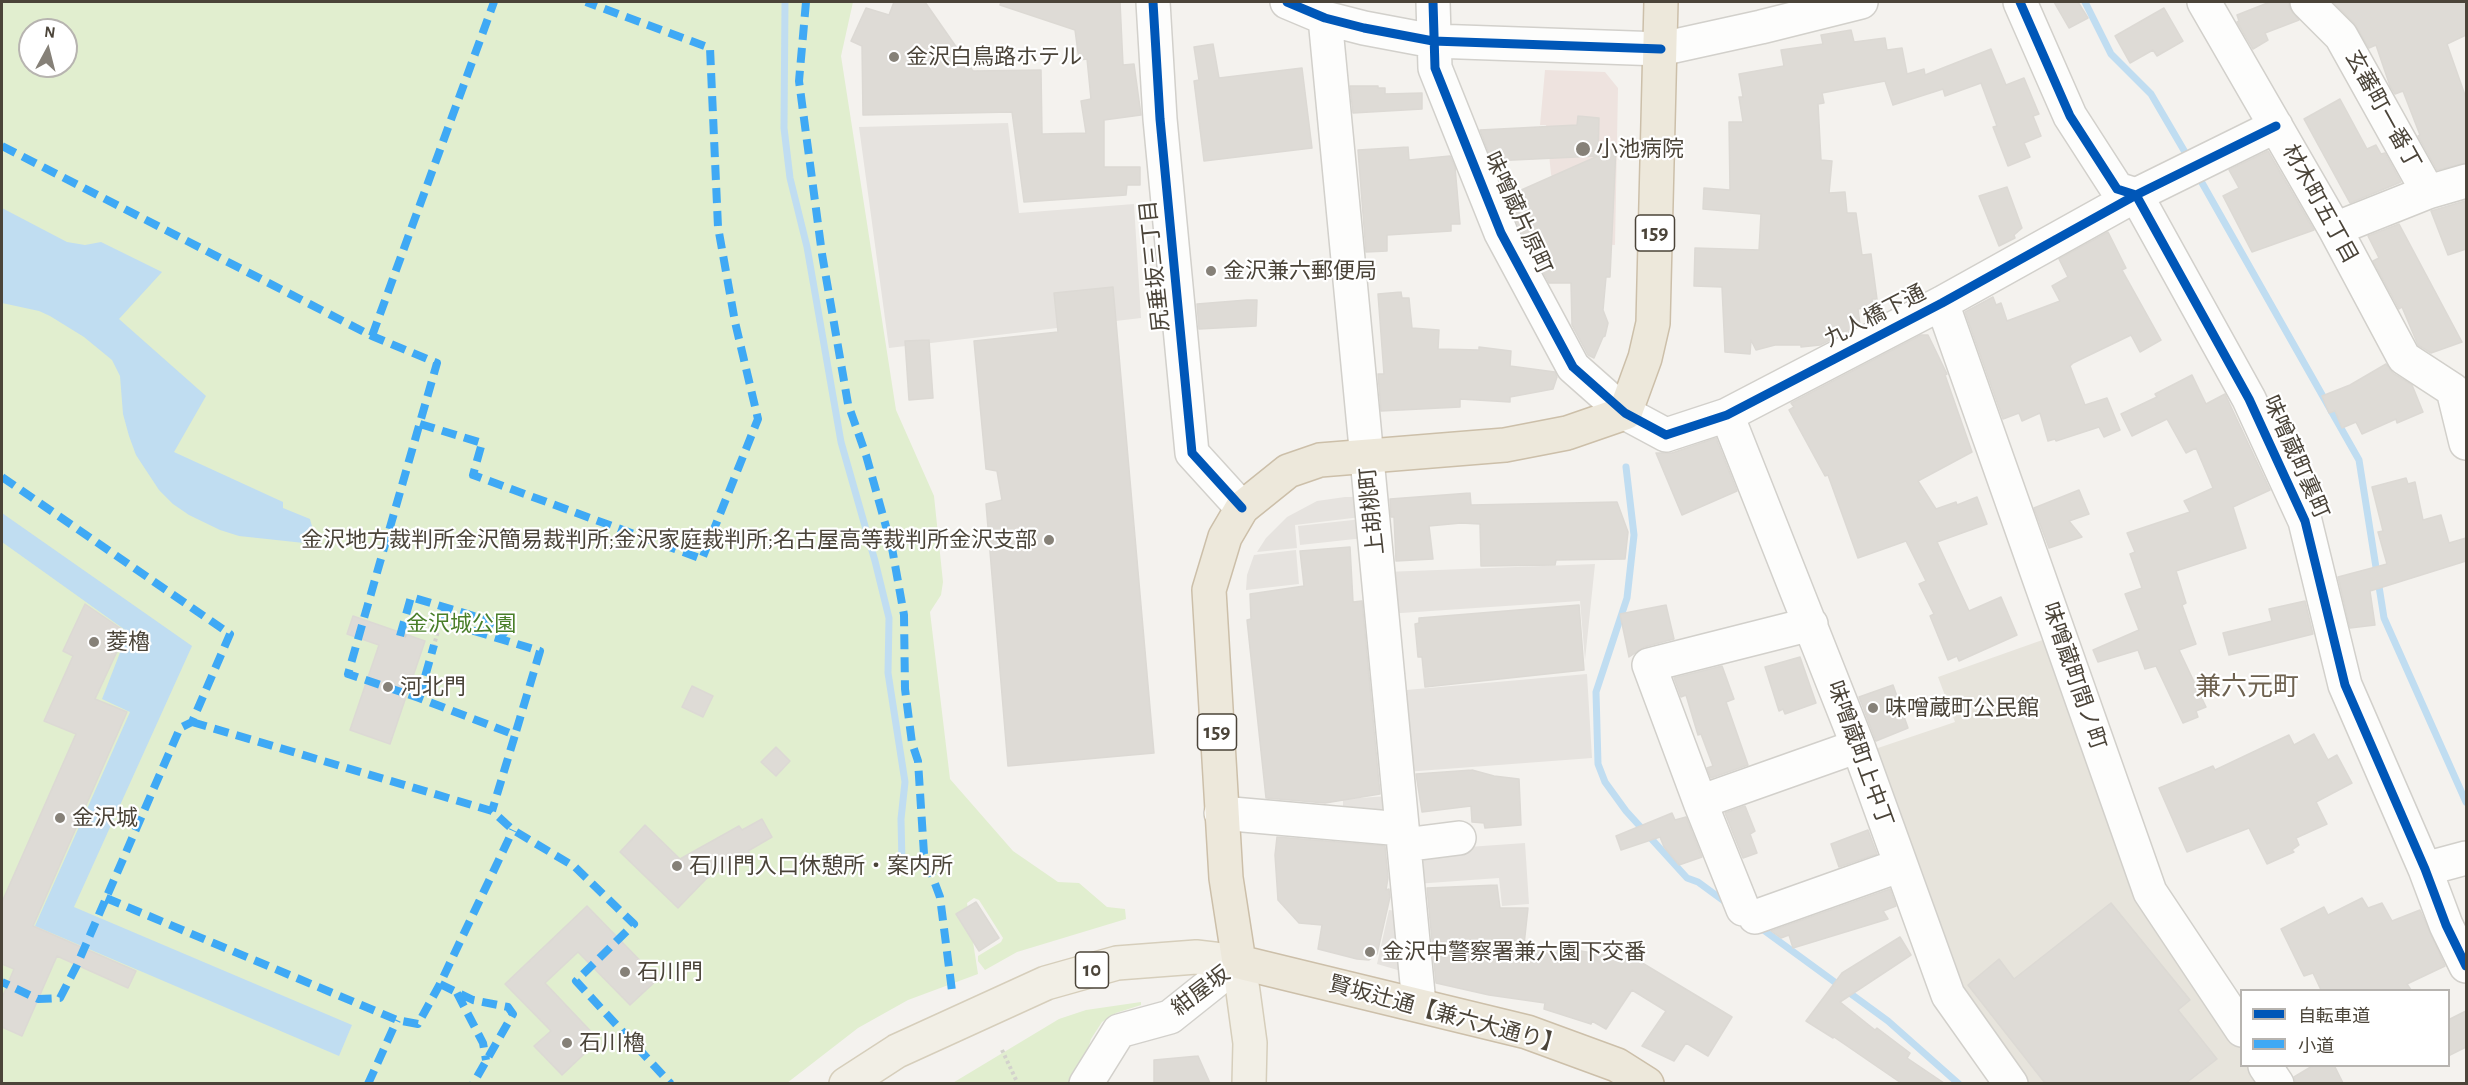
<!DOCTYPE html>
<meta charset="utf-8">
<style>
body{margin:0}
#map{position:relative;width:2468px;height:1085px;overflow:hidden;background:#f4f2ee;font-family:"Alegreya Sans","Noto Sans JP",sans-serif}
canvas{display:block}
.frame{position:absolute;inset:0;border:3px solid #4b4439;pointer-events:none}
.legend{position:absolute;left:2240px;top:989px;width:210px;height:78px;box-sizing:border-box;background:#fff;border:2px solid #b7b4b0;margin:0;padding:8px 10px;list-style:none;font-size:18px;color:#4b4439}
.legend li{display:flex;align-items:center;gap:12px;height:30px}
.legend b{width:30px;border:2px solid #b7b4b0}
.north{position:absolute;left:18px;top:18px;width:60px;height:60px;box-sizing:border-box;background:#fff;border:2px solid #b7b4b0;border-radius:50%;rotate:7deg;font-size:16px;font-weight:700;line-height:24px;text-align:center;color:#4b4439}
.north::after{content:'';display:block;margin:auto;width:21px;height:27px;background:#868178;clip-path:polygon(50% 0,100% 100%,50% 72%,0 100%)}
</style>
<div id="map">
<canvas width="2468" height="1085"></canvas>
<div class="frame"></div>
<ul class="legend">
<li><b style="height:8px;background:#0057b8"></b>自転車道</li>
<li><b style="height:8px;background:#3fa9f5"></b>小道</li>
</ul>
<div class="north">N</div>
</div>
<script>
const ctx = document.querySelector('canvas').getContext('2d');
ctx.lineJoin = 'round';
function paint(path, color) { ctx.fillStyle = color; ctx.fill(path, 'evenodd'); }
const toPath = rows => new Path2D(rows.map(r => 'M' + r).join(''));
function trace(path, color, width, dash) { ctx.strokeStyle = color; ctx.lineWidth = width; ctx.lineCap = dash ? 'butt' : 'round'; ctx.setLineDash(dash || []); ctx.stroke(path); }
function drawText(font, color, halo, rows, align = 'center') {
  ctx.font = font + ' "Alegreya Sans","Noto Sans JP",sans-serif'; ctx.lineWidth = 4.5; ctx.setLineDash([]); ctx.textBaseline = 'middle'; ctx.strokeStyle = halo; ctx.fillStyle = color; for (const [text, x, y, turn = 0] of rows) {
    ctx.save(); ctx.translate(x, y); ctx.rotate((+turn || 0) * Math.PI / 180); ctx.textAlign = isNaN(turn) ? turn : align; if (halo) ctx.strokeText(text, 0, 0); ctx.fillText(text, 0, 0); ctx.restore();
  }
}
paint(toPath([
 [2048,638,2067,690,2241,1045,2242,1066,2255,1066,2267,1083,2026,1083,1955,985,1872,750,1955,722,1938,677]
]), '#e7e4dc');
paint(toPath([
 [1545,70,1605,72,1618,88,1615,245,1568,242,1551,174,1546,125,1540,125]
]), '#eee3df');
paint(toPath([
 [2,2,853,2,841,56,896,410,934,496,943,582,941,595,930,612,950,779,1013,851,1058,882,1079,883,1107,907,1125,909,1126,919,1017,952,985,970,978,961,978,956,1001,942,1003,938,979,900,974,898,967,903,978,974,908,1000,858,1028,787,1083,2,1084],
 [30,30,66,30,66,66,30,66],
 [1141,1002,1141,1005,1116,1013,1102,1022,1091,1039,1085,1058,1072,1083,951,1084,1059,1019,1086,1010]
]), '#e1eecf');
paint(toPath([
 [1008,123,1019,213,1134,204,1141,318,889,348,859,127],
 [1345,497,1359,497,1361,517,1295,525,1297,548,1257,552,1266,538,1287,517,1317,501],
 [1362,519,1364,538,1300,545,1298,526],
 [1296,550,1299,584,1246,590,1247,575,1254,555],
 [1595,564,1585,660,1580,601,1386,614,1385,572],
 [1587,674,1592,758,1405,772,1395,691],
 [1389,796,1390,819,1343,813,1343,799],
 [1525,843,1529,904,1502,906,1499,878,1415,884,1412,851],
 [1389,910,1398,911,1401,971,1377,964]
]), '#e6e3df');
paint(toPath([
 [2,208,67,242,85,245,101,242,162,272,119,319,206,396,174,452,283,502,283,508,310,519,313,530,309,541,304,543,239,536,220,530,189,515,173,504,159,490,136,455,129,436,123,414,120,376,112,360,84,337,50,316,39,311,2,303],
 [2,513,192,646,74,907,352,1025,339,1056,35,926,130,712,102,699,128,632,2,542]
]), '#c0ddf1');
trace(toPath([
 [785,2,784,128,790,178,807,247,841,442,875,561,889,618,888,673,905,782,901,819,902,863],
 [2085,2,2111,54,2151,94,2189,159],
 [2197,174,2359,460,2384,618,2466,802],
 [1626,467,1634,535,1627,598,1596,692,1598,764,1605,782,1626,811,1687,878,1698,882,1728,904],
 [1758,926,1888,1021,1959,1084]
]), '#c0ddf1', 7);
const building = toPath([
 [894,2,925,2,973,71,1041,70,1042,134,1086,133,1081,101,1091,99,1087,59,1079,60,1075,30,1000,5,1001,2,1120,2,1123,65,1134,64,1141,115,1104,120,1104,167,1140,167,1140,185,1127,185,1126,195,1024,202,1012,112,863,115,862,46,851,41,866,8,889,15,894,2],
 [2054,2,2078,2,2088,18,2069,28,2054,2],
 [2270,2,2289,2,2289,7,2299,20,2265,33,2268,40,2253,49,2237,22,2239,21,2237,15,2270,2],
 [2333,2,2466,2,2466,35,2447,44,2466,98,2466,163,2437,170,2418,136,2420,135,2403,91,2395,94,2390,86,2376,45,2369,48,2354,23,2333,2],
 [2164,8,2183,41,2157,56,2153,50,2130,63,2115,36,2164,8],
 [1851,30,1854,42,1885,38,1887,50,1902,48,1907,74,1924,69,1925,75,1991,49,2006,85,2024,78,2039,114,2033,116,2041,136,2024,143,2030,157,2008,166,1993,127,1997,126,1981,83,1945,96,1943,89,1893,105,1885,81,1822,93,1824,103,1818,104,1821,160,1832,161,1829,193,1845,192,1847,213,1856,213,1862,255,1871,254,1877,299,1872,299,1873,306,1858,309,1860,325,1847,331,1829,333,1830,340,1820,345,1801,347,1801,345,1775,345,1756,350,1751,340,1750,354,1725,352,1722,287,1694,286,1695,248,1759,250,1761,214,1703,209,1704,188,1730,190,1729,122,1743,122,1739,97,1743,97,1739,74,1784,66,1781,50,1823,44,1821,35,1851,30],
 [1213,44,1219,78,1302,68,1312,148,1204,161,1194,81,1199,80,1194,47,1213,44],
 [1350,86,1378,86,1378,88,1385,88,1385,94,1422,93,1422,109,1353,113,1350,86],
 [2340,99,2367,149,2376,145,2381,154,2385,153,2401,182,2350,203,2304,119,2340,99],
 [1578,116,1599,118,1598,156,1616,147,1610,277,1606,277,1603,310,1608,323,1605,336,1603,337,1594,358,1588,355,1572,325,1571,283,1549,283,1518,225,1514,216,1515,209,1510,195,1598,156,1492,161,1480,130,1577,125,1578,116],
 [1408,147,1409,160,1450,156,1455,167,1460,224,1451,224,1451,231,1387,235,1387,251,1366,252,1358,150,1408,147],
 [2268,151,2314,230,2252,252,2223,196,2239,188,2229,170,2268,151],
 [2007,187,2022,228,2014,235,2015,238,1999,246,1979,196,2007,187],
 [2465,201,2466,249,2448,255,2431,211,2465,201],
 [2399,224,2462,342,2431,353,2418,345,2402,307,2399,309,2373,261,2379,258,2368,236,2399,224],
 [2108,232,2126,268,2122,270,2161,340,2140,352,2131,335,2073,363,2070,366,2085,405,2107,398,2120,430,2104,437,2099,427,2056,441,2055,439,2048,441,2040,413,2022,421,2019,413,2003,419,1965,312,1993,297,1996,305,2001,303,2007,321,2060,301,2052,286,2068,277,2059,259,2108,232],
 [1113,287,1154,753,1008,766,986,504,1002,500,997,471,986,469,974,341,1058,332,1054,293,1113,287],
 [1401,292,1402,298,1409,298,1412,328,1439,330,1438,349,1479,350,1479,347,1511,351,1510,366,1555,372,1557,377,1553,389,1510,397,1510,402,1460,399,1460,407,1381,411,1378,374,1384,374,1378,294,1401,292],
 [1247,300,1257,300,1256,326,1199,329,1197,304,1247,300],
 [1921,335,1928,335,1947,374,1945,375,1972,452,1918,481,1936,509,1956,502,1957,505,1977,497,1987,524,1937,542,1969,611,2001,597,2017,635,1959,661,1957,656,1948,660,1930,616,1934,614,1919,584,1926,581,1906,541,1858,558,1828,475,1825,476,1789,410,1794,407,1791,403,1921,335],
 [929,340,933,398,909,400,905,341,929,340],
 [2386,364,2394,374,2412,385,2423,412,2397,423,2396,419,2362,434,2356,422,2342,428,2335,411,2329,413,2322,396,2350,385,2386,364],
 [2192,375,2206,404,2225,394,2270,490,2233,507,2246,548,2176,571,2186,603,2182,605,2196,644,2179,650,2206,707,2196,711,2198,717,2183,723,2156,666,2145,669,2138,650,2098,662,2093,650,2139,630,2125,594,2142,588,2130,554,2135,552,2127,533,2190,512,2184,501,2213,488,2196,448,2186,453,2167,419,2132,436,2121,414,2157,397,2155,394,2192,375],
 [1716,438,1737,491,1682,515,1656,453,1672,453,1716,438],
 [2406,478,2408,484,2415,482,2423,520,2441,515,2449,543,2466,538,2466,561,2370,591,2375,625,2350,628,2338,577,2387,564,2378,532,2383,531,2372,487,2406,478],
 [2079,490,2089,514,2069,521,2082,537,2049,548,2034,508,2079,490],
 [1470,493,1471,505,1617,502,1628,532,1625,559,1556,560,1555,565,1481,566,1480,524,1461,523,1429,526,1433,559,1396,561,1394,517,1391,517,1390,499,1470,493],
 [1350,547,1353,602,1362,601,1380,794,1325,803,1266,798,1247,620,1251,619,1250,594,1304,586,1300,551,1350,547],
 [2305,601,2313,634,2229,655,2223,633,2272,621,2269,609,2305,601],
 [85,604,126,632,95,699,127,712,33,926,136,971,128,988,57,956,22,1036,2,1027,2,998,14,969,2,964,2,902,76,734,44,721,73,656,63,651,85,604],
 [1579,605,1584,670,1425,687,1422,657,1418,657,1415,624,1419,623,1419,618,1579,605],
 [1666,605,1674,639,1644,647,1629,657,1620,614,1666,605],
 [353,616,425,641,390,744,350,730,379,645,347,634,353,616],
 [1800,657,1816,703,1785,714,1783,709,1779,711,1765,667,1800,657],
 [1722,666,1734,699,1726,702,1748,765,1711,778,1707,768,1713,766,1701,734,1698,735,1686,695,1681,697,1674,678,1722,666],
 [1893,685,1908,728,1876,741,1859,697,1893,685],
 [692,686,713,696,703,717,682,707,692,686],
 [2314,734,2328,760,2337,755,2352,783,2316,802,2327,824,2296,838,2299,845,2292,850,2294,852,2267,864,2249,828,2187,852,2159,788,2213,766,2215,770,2289,735,2294,745,2314,734],
 [776,747,790,761,776,776,761,762,776,747],
 [1472,770,1494,776,1519,779,1521,825,1485,828,1484,823,1472,822,1471,806,1422,812,1416,774,1472,770],
 [1745,806,1755,831,1750,834,1757,853,1743,858,1725,813,1745,806],
 [1672,813,1675,820,1686,817,1702,857,1679,865,1664,847,1660,837,1621,850,1616,836,1672,813],
 [762,819,772,837,748,851,750,854,707,878,678,908,620,852,645,825,680,859,739,826,742,830,762,819],
 [1868,830,1877,854,1839,867,1831,844,1868,830],
 [1277,837,1385,846,1388,878,1386,890,1389,889,1390,897,1377,954,1369,960,1357,959,1318,949,1322,925,1299,923,1278,900,1275,855,1277,837],
 [1497,885,1500,908,1528,908,1524,945,1557,953,1558,947,1627,959,1629,955,1732,1017,1708,1056,1686,1043,1674,1061,1642,1046,1666,1011,1632,990,1606,1029,1592,1021,1591,1024,1544,1009,1545,1003,1489,995,1436,983,1427,888,1497,885],
 [1890,889,1896,906,1883,911,1888,919,1793,948,1789,935,1781,938,1771,931,1890,889],
 [2362,898,2368,908,2382,903,2392,921,2420,910,2445,966,2407,984,2411,990,2321,990,2313,973,2304,976,2281,929,2324,907,2328,915,2362,898],
 [976,902,999,938,979,951,956,914,976,902],
 [2111,903,2190,1000,2178,1010,2217,1059,2186,1083,2045,1083,1968,985,1999,959,2014,979,2111,903],
 [587,906,658,979,630,1005,578,952,545,983,599,1040,562,1075,534,1046,551,1031,505,984,587,906],
 [1900,937,1911,955,1840,1002,1875,1030,1877,1028,1910,1053,1907,1058,1944,1083,1901,1083,1834,1037,1833,1038,1806,1021,1842,973,1900,937],
 [2466,1011,2466,1047,2448,1056,2448,1020,2466,1011],
 [1198,1056,1210,1083,1154,1083,1154,1060,1198,1056],
 [2314,1065,2334,1065,2343,1083,2296,1083,2294,1077,2314,1065]
]);
paint(building, '#dedbd6');
trace(building, '#dcd9d4', 1.5);
const minor = toPath([
 [1153,2,1160,119,1192,453,1242,508],
 [1287,2,1325,18,1364,28,1433,41,1661,49,1761,27,1861,2],
 [1433,2,1435,68,1501,233,1573,367,1625,413,1666,435,1727,415,1942,303,2136,195,2276,126],
 [2020,2,2070,116,2117,189,2136,195,2249,399,2305,521,2345,685,2425,869,2446,925,2466,966],
 [2204,2,2335,229,2404,358,2453,390,2466,443],
 [2307,2,2341,36,2428,192],
 [1325,18,1419,1004],
 [2335,229,2428,192,2466,181],
 [1942,303,2150,892,2242,1030],
 [1727,415,1858,746,1948,995,2011,1084],
 [1811,624,1649,665,1700,802,1858,746],
 [1700,802,1743,909],
 [1221,813,1402,829],
 [1404,845,1459,838],
 [2425,869,2466,858],
 [1755,917,1901,865],
 [2265,1066,2277,1084],
 [1086,1084,1119,1031,1170,1017,1239,962]
]);
const major = toPath([
 [846,1084,897,1051,1046,983,1117,963,1196,957,1239,962,1250,1043,1249,1084]
]);
const highway = toPath([
 [1647,1084,1617,1065,1527,1032,1239,962,1226,878,1209,590,1225,537,1242,508,1288,471,1320,460,1505,445,1567,433,1625,413,1645,358,1653,323,1661,2]
]);
trace(minor, '#d2d0cb', 36);
trace(major, '#d6cebb', 36);
trace(highway, '#ccbfa9', 36);
trace(toPath([
 [404,637,409,622,438,631,434,645],
 [1002,1050,1018,1084]
]), '#d3d2cc', 4, [3, 3]);
trace(minor, '#fdfdfc', 33);
trace(major, '#f2efe6', 33);
trace(highway, '#ede8db', 33);
trace(toPath([
 [806,2,799,81,822,254,848,404,866,455,892,548,904,615,905,689,912,743,918,761,924,854,940,897,952,991],
 [2,146,372,336,437,363,348,674,419,698,515,735,492,811],
 [372,336,494,2],
 [420,424,482,443,473,475,702,559,758,419,735,322,718,227,710,48,586,2],
 [2,477,230,634,192,722,180,728,77,965,60,998,38,999,2,982],
 [400,636,411,597,507,626,504,633,443,614,441,621,540,651,515,735],
 [419,698,434,645],
 [192,722,492,811,513,830,575,867,634,924,576,981,671,1084],
 [106,898,397,1020,418,1024,440,984,513,830],
 [440,984,473,1000,508,1007,513,1014,473,1084],
 [457,993,483,1043,486,1060],
 [368,1084,397,1020]
]), '#3fa9f5', 8, [15, 8]);
trace(toPath([
 [1153,2,1160,119,1192,453,1242,508],
 [1287,2,1325,18,1364,28,1433,41,1661,49],
 [1433,2,1435,68,1501,233,1573,367,1625,413,1666,435,1727,415,1942,303,2136,195,2276,126],
 [2020,2,2070,116,2117,189,2136,195,2249,399,2305,521,2345,685,2425,869,2446,925,2466,966]
]), '#0057b8', 9);
for (const [x, y, r, color] of [
 [894,57,6,"#868178"],
 [1583,149,8,"#868178"],
 [1211,271,6,"#868178"],
 [1049,540,6,"#868178"],
 [94,642,6,"#868178"],
 [388,687,6,"#868178"],
 [1873,708,6,"#868178"],
 [60,818,6,"#868178"],
 [677,866,6,"#868178"],
 [1370,952,6,"#868178"],
 [625,972,6,"#868178"],
 [567,1043,6,"#868178"]
]) { const dot = new Path2D(); dot.arc(x, y, r, 0, 2 * Math.PI); ctx.fillStyle = color; ctx.fill(dot); trace(dot, '#fff', 2); }
for (const [x, y, w] of [
 [1655,233,39],
 [1217,732,39],
 [1092,970,33]
]) { const box = new Path2D(); box.roundRect(x - w / 2, y - 18, w, 36, 4.5); ctx.fillStyle = '#fff'; ctx.fill(box); trace(box, '#4b4439', 1.5); }
drawText('bold 21px', '#4b4439', null, [
 ["159",1655,233],
 ["159",1217,732],
 ["10",1092,970]
]);
drawText('22px', '#4b4439', '#fff', [
 ["金沢白鳥路ホテル",906,57],
 ["小池病院",1596,149],
 ["金沢兼六郵便局",1223,271],
 ["金沢地方裁判所金沢簡易裁判所;金沢家庭裁判所;名古屋高等裁判所金沢支部",1037,540,"right"],
 ["菱櫓",106,642],
 ["河北門",400,687],
 ["味噌蔵町公民館",1885,708],
 ["金沢城",72,818],
 ["石川門入口休憩所・案内所",689,866],
 ["金沢中警察署兼六園下交番",1382,952],
 ["石川門",637,972],
 ["石川櫓",579,1043]
], 'left');
drawText('22px', '#4b4439', '#fff', [
 ["玄蕃町一番丁",2383,110,61],
 ["材木町五丁目",2320,204,61],
 ["味噌蔵片原町",1518,213,65],
 ["尻垂坂三丁目",1155,266,-96],
 ["九人橋下通",1875,316,-27],
 ["味噌蔵町裏町",2296,457,66],
 ["上胡桃町",1372,511,-96],
 ["味噌蔵町間ノ町",2074,676,71],
 ["味噌蔵町上中丁",1860,754,70],
 ["紺屋坂",1201,991,-37],
 ["賢坂辻通【兼六大通り】",1446,1015,15]
]);
drawText('22px', '#4a7f2a', '#fff', [
 ["金沢城公園",461,624]
]);
drawText('26px', '#6e6250', '#fff', [
 ["兼六元町",2247,687]
]);
</script>
